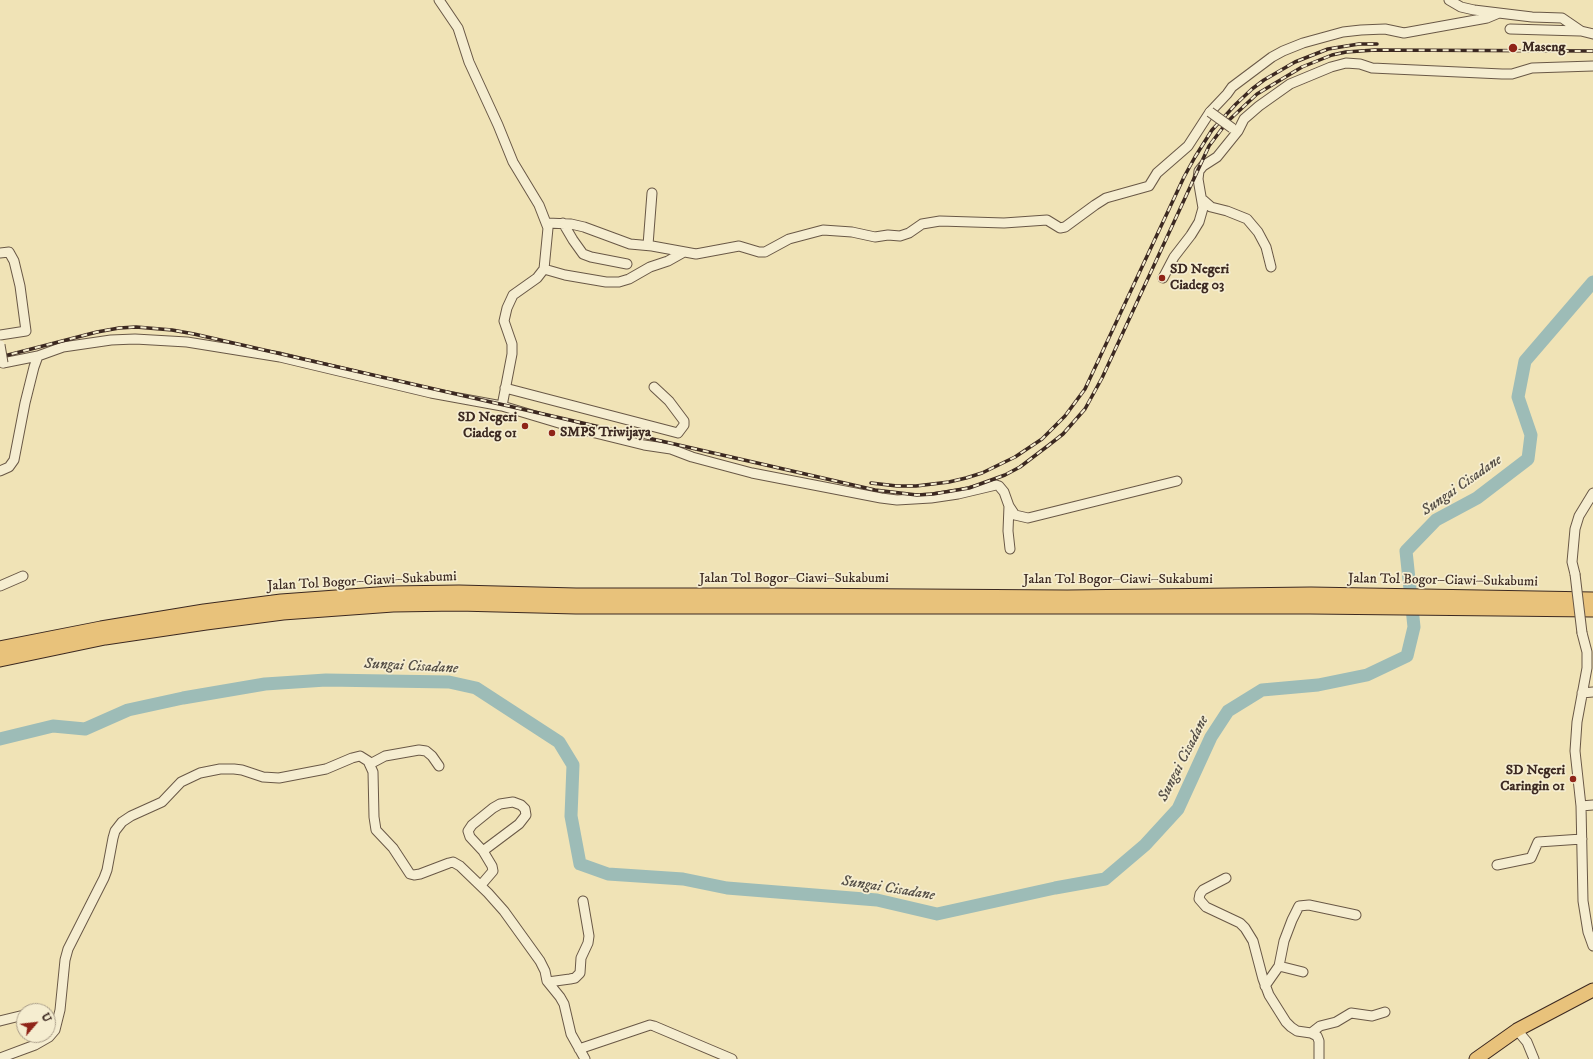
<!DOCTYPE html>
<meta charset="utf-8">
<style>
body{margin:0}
#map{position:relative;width:1593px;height:1059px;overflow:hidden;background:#f0e3b6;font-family:"IM FELL DW Pica",serif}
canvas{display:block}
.north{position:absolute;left:16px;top:1003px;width:40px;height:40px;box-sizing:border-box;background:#f5edd0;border:1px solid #ab9f8a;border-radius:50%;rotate:62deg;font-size:11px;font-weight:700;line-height:16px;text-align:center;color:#3c2921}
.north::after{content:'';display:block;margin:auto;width:14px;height:18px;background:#8f2418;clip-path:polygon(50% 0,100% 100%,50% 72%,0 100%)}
</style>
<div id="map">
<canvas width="1593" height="1059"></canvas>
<div class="north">U</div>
</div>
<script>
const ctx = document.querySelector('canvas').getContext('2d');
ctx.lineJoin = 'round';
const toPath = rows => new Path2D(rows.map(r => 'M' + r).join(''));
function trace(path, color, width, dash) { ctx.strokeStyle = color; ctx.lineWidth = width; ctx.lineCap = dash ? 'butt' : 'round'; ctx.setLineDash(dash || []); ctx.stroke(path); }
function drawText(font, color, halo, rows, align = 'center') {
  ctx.font = font + ' "IM FELL DW Pica",serif'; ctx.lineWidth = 3.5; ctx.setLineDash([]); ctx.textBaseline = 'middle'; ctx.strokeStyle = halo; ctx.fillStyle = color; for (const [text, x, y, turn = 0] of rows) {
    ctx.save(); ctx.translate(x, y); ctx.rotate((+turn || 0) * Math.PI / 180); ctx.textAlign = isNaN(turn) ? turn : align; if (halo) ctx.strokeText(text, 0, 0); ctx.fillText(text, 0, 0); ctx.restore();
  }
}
trace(toPath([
 [0,739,53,726,85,729,128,710,183,698,265,684,326,680,449,682,476,688,559,742,573,765,571,816,580,864,608,874,683,879,727,888,877,900,937,914,1055,888,1105,879,1145,845,1178,809,1211,737,1228,711,1262,690,1318,685,1367,675,1407,656,1414,627,1406,551,1436,520,1477,498,1528,459,1531,435,1518,397,1525,361,1593,282]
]), '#9dbcb7', 13);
const minor = toPath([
 [1449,0,1461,7,1474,10,1532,17,1562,18,1581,31,1593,34],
 [1510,29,1580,31],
 [1203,200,1211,207,1227,211,1247,219,1258,232,1266,247,1271,267],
 [547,223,571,224,584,227,630,244,652,246,696,254,739,246,759,252,765,252,789,239,823,230,852,232,875,237,888,235,900,236,909,233,922,224,940,221,1004,223,1047,220,1060,228,1065,227,1095,205,1106,198,1149,186,1157,173,1188,146,1210,112,1227,94,1232,87,1272,57,1283,51,1303,43,1343,32,1361,30,1385,29,1404,33,1487,18,1499,13],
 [563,223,573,240,583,254,591,257,627,264],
 [648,245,652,193],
 [0,253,9,252,14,261,20,286,26,331,0,335],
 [544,269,565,275,606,282,619,282,629,279,650,267,668,261,684,252],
 [1163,278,1174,257,1191,235,1199,222,1203,208,1198,179,1199,171,1203,166,1217,157,1238,131,1244,119,1259,106,1290,84,1331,67,1346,63,1360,64,1372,68,1502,74,1512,74,1532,68,1593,66],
 [3,363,38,356],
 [505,388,678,433,684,425,684,421,669,401,654,387],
 [502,406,579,429,644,445,671,449,692,457,752,473,881,498,897,500,931,498,958,494,996,485,999,486,1004,492,1009,506,1008,531,1010,549],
 [0,471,9,467,14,460,25,403,34,367,38,356,63,347,111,340,135,339,187,342,280,357,431,393,502,406,512,354,512,344,504,321,507,308,513,295,537,278,544,269,548,228,539,205,513,162,498,125,469,62,458,28,439,0],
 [1009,506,1015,515,1028,518,1177,481],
 [1575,574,1572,562,1575,529,1579,516,1593,493],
 [0,586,23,576],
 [1582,633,1587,652,1587,668,1577,722,1575,751,1581,806,1583,901,1588,932,1593,946],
 [1582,693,1593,692],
 [370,764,385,756,419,750,426,751,432,756,439,766],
 [1581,806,1593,805],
 [1497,865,1531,858,1538,842,1582,839],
 [1226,878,1203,890,1200,894,1199,899,1206,907,1240,923,1245,928,1253,941,1263,979,1269,995,1286,1022,1291,1027,1297,1031,1311,1033,1317,1036,1319,1041,1319,1059],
 [481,885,493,871,492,866,483,851,470,837,468,831,472,825,493,808,500,804,513,802,521,805,525,809,526,815,519,824,483,851],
 [1279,966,1303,972],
 [548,982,570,979,575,978,580,973,581,958,588,943,589,936,583,901],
 [1265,986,1279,966,1284,941,1292,920,1299,906,1309,905,1356,915],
 [0,1021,24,1015],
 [1517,1030,1527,1042,1534,1059],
 [1311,1033,1320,1026,1336,1022,1351,1013,1372,1016,1385,1012],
 [579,1049,650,1025,654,1026,732,1059],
 [0,1058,35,1045,49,1037,55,1030,60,1010,65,960,68,949,104,878,107,870,113,838,115,831,122,822,131,816,162,802,181,782,200,773,220,769,234,769,242,770,263,777,279,778,326,769,352,758,360,756,368,761,373,772,374,817,376,830,393,848,410,874,414,875,420,874,449,863,453,862,460,866,488,893,504,911,540,961,545,971,547,981,560,997,564,1004,571,1034,585,1059]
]);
const highway = toPath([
 [0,648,101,628,204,611,281,601,391,593,459,592,576,595,774,595,1067,597,1311,594,1593,599],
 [0,660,105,638,206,623,283,613,393,605,458,604,576,607,1310,607,1593,610],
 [1476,1059,1517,1030,1593,990]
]);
trace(minor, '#695846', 11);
trace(highway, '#3c2921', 15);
trace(minor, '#f5edd0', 9);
trace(highway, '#e8c27b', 13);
const rail = toPath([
 [0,357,97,332,119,328,136,327,172,330,194,334,875,490,917,495,933,494,969,488,1005,475,1020,467,1049,445,1063,434,1085,409,1102,378,1209,146,1227,122,1257,94,1302,67,1332,55,1346,52,1375,50,1593,51],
 [871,483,897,486,916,486,949,482,966,478,982,473,1015,457,1042,439,1065,416,1085,389,1184,177,1195,157,1212,130,1236,104,1252,89,1264,80,1295,62,1328,49,1359,44,1377,44]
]);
trace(rail, '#3c2921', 3.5);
trace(rail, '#f5edd0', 2, [6]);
const minorBridge = toPath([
 [1210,112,1232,128],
 [0,345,3,363],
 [1575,574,1582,633]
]);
trace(minorBridge, '#695846', 11, []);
trace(minorBridge, '#f5edd0', 9);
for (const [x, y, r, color] of [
 [1513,48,5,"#8f2418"],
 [1162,278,4,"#8f2418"],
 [525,426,4,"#8f2418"],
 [552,433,4,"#8f2418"],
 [1573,779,4,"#8f2418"]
]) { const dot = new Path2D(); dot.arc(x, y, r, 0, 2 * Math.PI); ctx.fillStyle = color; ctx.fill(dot); trace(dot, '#f5edd0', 1.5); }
drawText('bold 14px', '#3c2921', '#f5edd0', [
 ["Maseng",1522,48],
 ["SD Negeri",1170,270],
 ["Ciadeg 03",1170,286],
 ["SD Negeri",517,418,"right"],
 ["Ciadeg 01",517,434,"right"],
 ["SMPS Triwijaya",560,433],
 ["SD Negeri",1565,771,"right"],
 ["Caringin 01",1565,787,"right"]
], 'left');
drawText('14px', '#3c2921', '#f5edd0', [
 ["Jalan Tol Bogor–Ciawi–Sukabumi",794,579],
 ["Jalan Tol Bogor–Ciawi–Sukabumi",1118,580],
 ["Jalan Tol Bogor–Ciawi–Sukabumi",1443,581,1],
 ["Jalan Tol Bogor–Ciawi–Sukabumi",362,582,-3]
]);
drawText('italic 15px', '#544e46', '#f5edd0', [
 ["Sungai Cisadane",1462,486,-35],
 ["Sungai Cisadane",411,667,3],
 ["Sungai Cisadane",1184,759,-63],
 ["Sungai Cisadane",888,889,9]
]);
</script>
